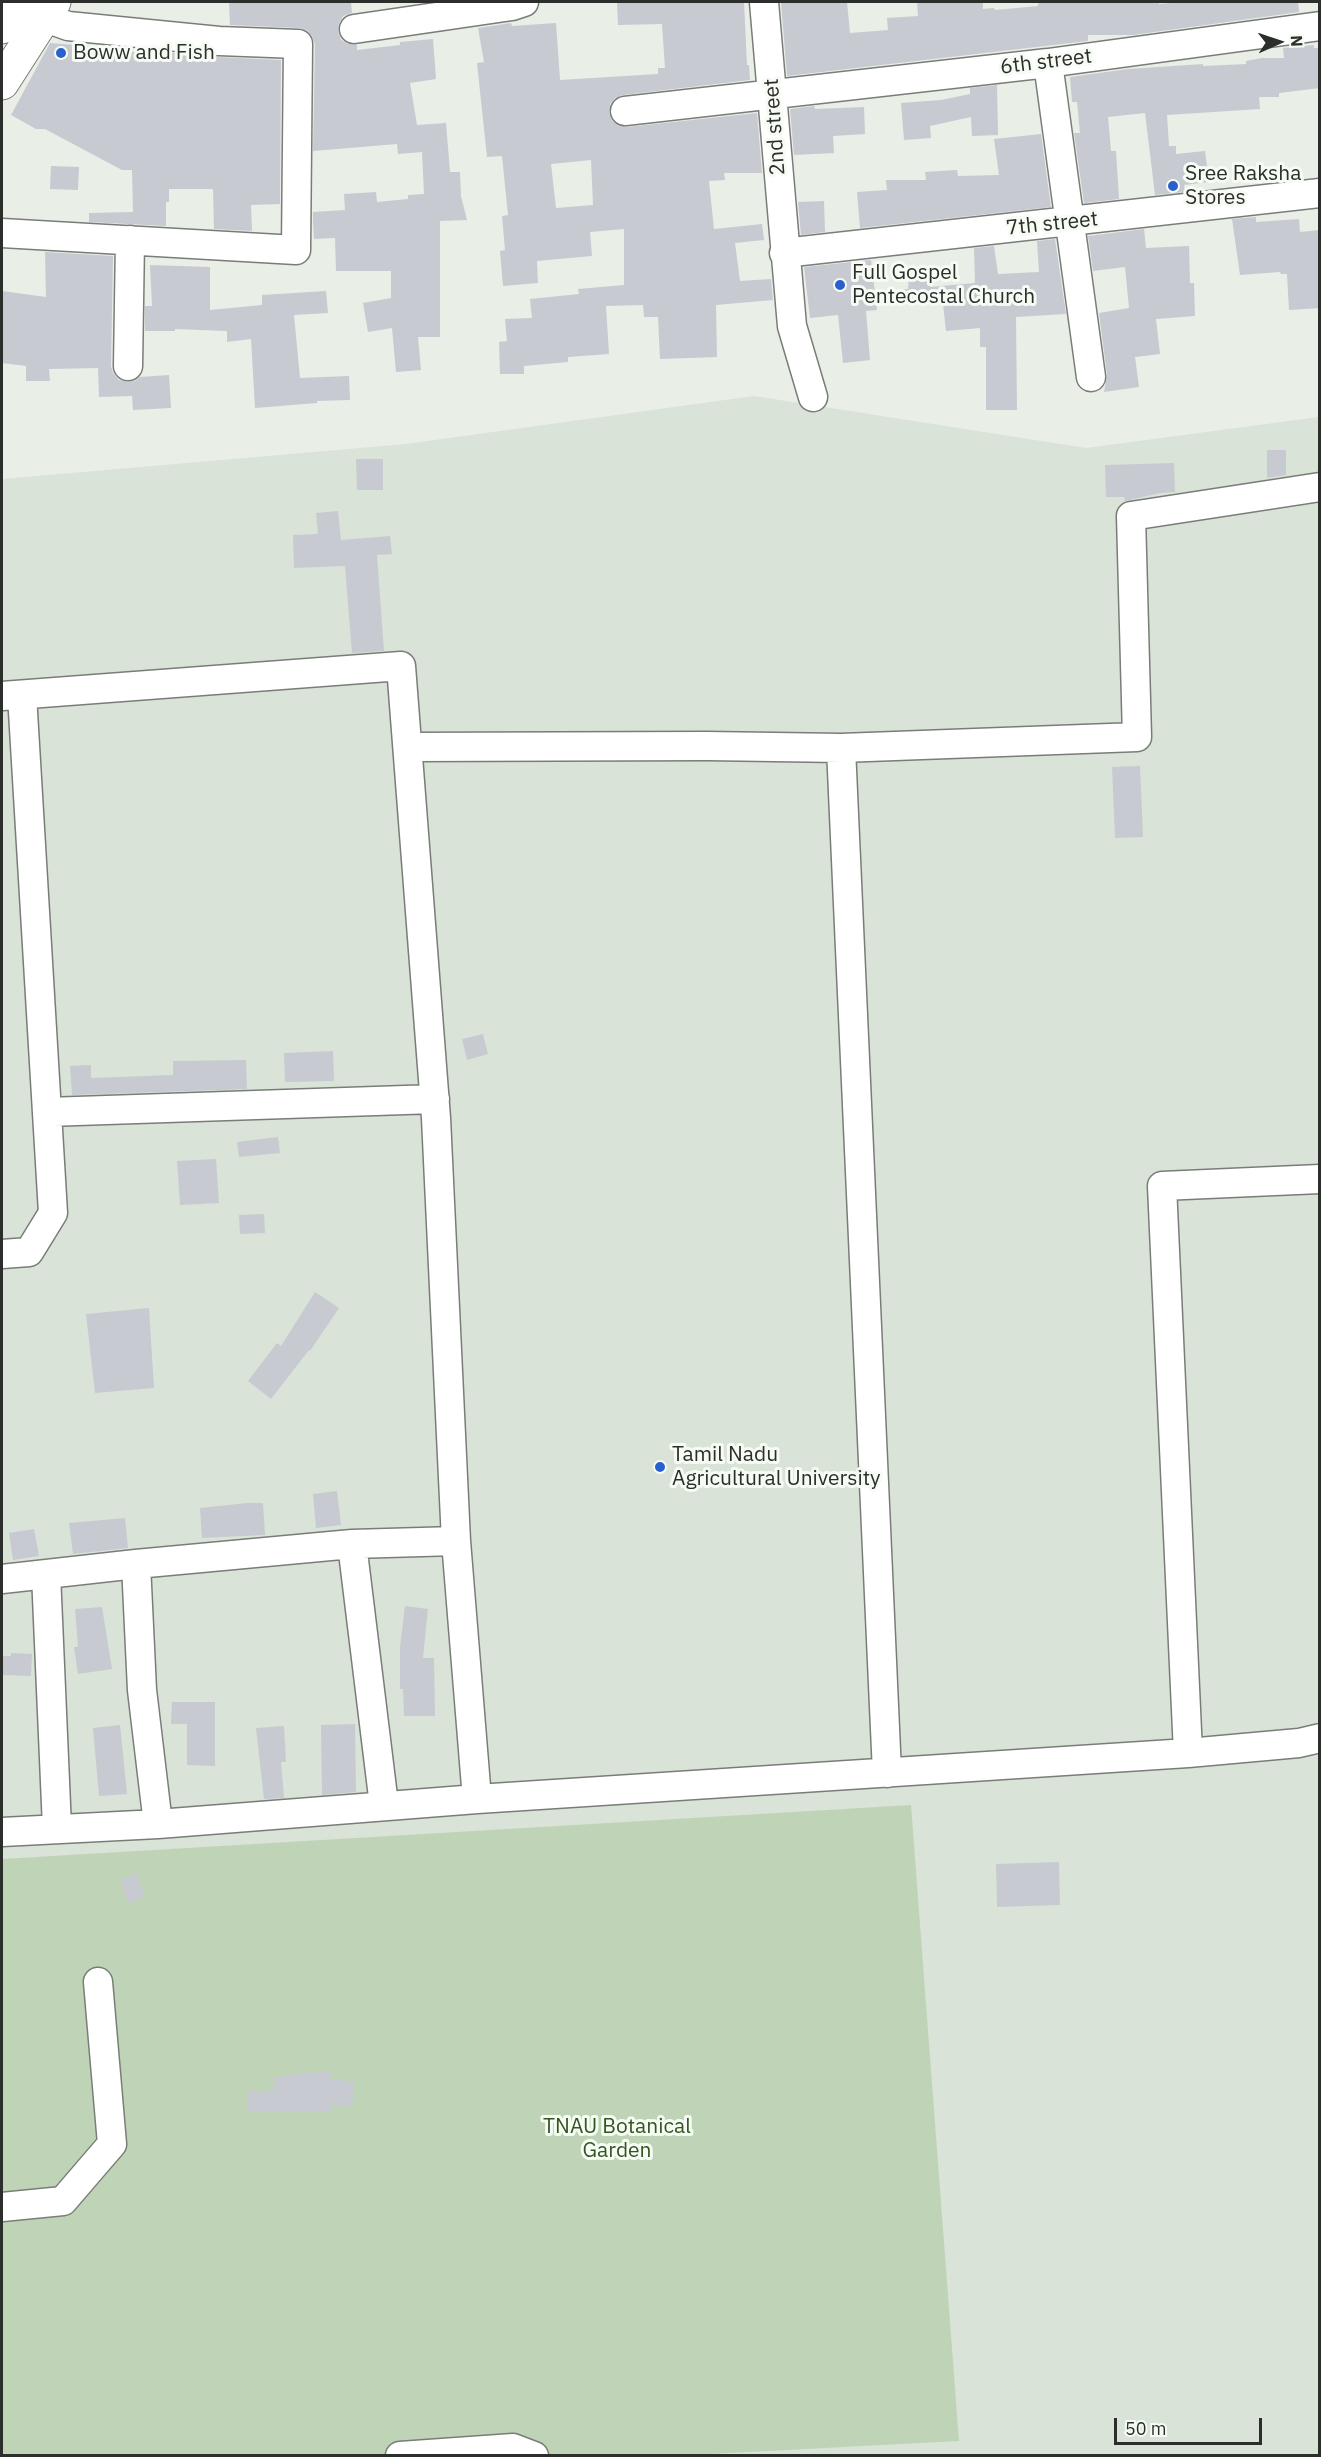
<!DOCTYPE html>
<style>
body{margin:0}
#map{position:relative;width:1321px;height:2457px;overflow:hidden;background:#e9eee7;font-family:"IBM Plex Sans",sans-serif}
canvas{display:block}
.frame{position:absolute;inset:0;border:3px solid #2c2e2c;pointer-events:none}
.north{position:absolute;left:1249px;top:12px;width:60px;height:60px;-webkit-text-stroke:4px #f6fbf4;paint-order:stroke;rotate:87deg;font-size:16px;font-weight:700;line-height:24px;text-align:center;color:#2c2e2c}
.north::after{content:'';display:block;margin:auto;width:21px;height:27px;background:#2c2e2c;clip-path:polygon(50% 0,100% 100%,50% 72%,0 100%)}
.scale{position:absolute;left:1114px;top:2418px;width:148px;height:27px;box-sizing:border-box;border:3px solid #2c2e2c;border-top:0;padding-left:8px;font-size:18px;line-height:21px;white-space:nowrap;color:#2c2e2c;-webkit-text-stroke:4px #f6fbf4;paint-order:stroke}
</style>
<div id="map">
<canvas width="1321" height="2457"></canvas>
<div class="frame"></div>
<div class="north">N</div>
<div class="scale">50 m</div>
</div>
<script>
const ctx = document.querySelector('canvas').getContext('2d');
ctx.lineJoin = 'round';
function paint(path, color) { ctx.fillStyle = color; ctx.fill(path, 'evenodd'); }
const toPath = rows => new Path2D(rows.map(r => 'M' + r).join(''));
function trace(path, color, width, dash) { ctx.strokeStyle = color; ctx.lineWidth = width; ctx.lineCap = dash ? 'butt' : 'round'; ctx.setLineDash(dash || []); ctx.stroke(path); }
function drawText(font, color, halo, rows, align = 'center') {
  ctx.font = font + ' "IBM Plex Sans",sans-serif'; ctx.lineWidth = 6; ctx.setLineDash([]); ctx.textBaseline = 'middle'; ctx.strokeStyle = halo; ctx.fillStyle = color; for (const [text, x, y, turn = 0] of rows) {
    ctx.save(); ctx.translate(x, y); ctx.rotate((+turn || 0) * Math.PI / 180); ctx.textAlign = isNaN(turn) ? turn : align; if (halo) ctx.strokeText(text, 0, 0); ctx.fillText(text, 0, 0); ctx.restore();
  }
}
paint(toPath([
 [754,396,1086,448,1319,417,1319,2455,2,2456,2,479,406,444]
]), '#dae3d7');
paint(toPath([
 [911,1805,959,2441,673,2456,2,2456,2,1859]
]), '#bfd4b7');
paint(toPath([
 [229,2,351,2,352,13,343,16,339,23,338,31,341,40,348,44,357,45,357,50,400,45,400,42,433,39,436,79,410,83,417,125,446,123,450,172,460,172,461,196,467,220,440,221,440,337,418,337,421,370,396,372,392,328,368,332,363,303,391,298,391,271,336,271,335,238,314,239,313,221,313,212,345,210,344,194,376,192,377,202,408,199,408,195,424,194,422,152,398,154,397,144,313,151,315,44,312,36,306,30,299,28,230,25],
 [617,2,656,2,656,3,744,2,747,65,749,65,750,80,623,95,615,98,610,104,609,112,612,121,619,126,627,127,757,113,762,173,724,173,725,180,709,181,714,229,762,224,764,240,735,243,740,281,771,279,773,300,716,305,717,357,660,359,658,317,644,317,643,305,606,306,609,354,568,357,568,362,524,366,524,374,500,374,499,342,507,341,505,319,532,318,530,299,579,294,578,289,624,285,624,229,590,232,592,256,537,261,538,283,503,286,500,251,505,250,502,216,508,215,502,156,487,157,477,63,484,62,478,28,511,23,512,26,556,23,560,80,658,74,658,68,665,68,662,24,618,25],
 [591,160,593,205,556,208,551,164],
 [781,2,847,2,850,33,888,30,887,18,918,16,917,2,983,2,983,9,994,8,995,10,1038,6,1038,2,1159,2,1159,4,1181,2,1298,2,1299,12,1133,35,1088,35,1088,41,787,76],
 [50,43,129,49,129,52,152,51,218,57,281,60,280,204,251,205,252,231,214,229,213,189,169,189,169,202,166,202,166,226,89,222,89,213,133,212,132,170,122,170,45,129,36,129,11,115],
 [1314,45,1314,48,1320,48,1320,88,1279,93,1279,97,1259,97,1260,109,1167,115,1169,146,1176,146,1176,154,1205,151,1209,182,1184,185,1185,192,1155,195,1145,113,1108,117,1111,151,1116,151,1119,199,1084,203,1074,133,1080,133,1077,102,1072,102,1070,77,1128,69,1203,64,1203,66,1246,64,1246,61,1262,58,1284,58,1283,48],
 [997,85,998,135,972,136,971,117,930,126,931,138,904,140,901,103,941,100,970,94,970,88],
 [814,106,815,109,864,107,865,134,833,136,834,153,794,155,790,109],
 [1041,134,1051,207,860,228,857,192,887,190,886,180,926,180,925,172,957,170,958,176,999,175,994,139],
 [51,166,79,167,78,190,50,189],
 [824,201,825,232,801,235,798,202],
 [1256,217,1256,222,1299,219,1300,232,1320,230,1320,308,1289,310,1287,274,1281,274,1280,272,1240,275,1232,219],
 [1144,229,1146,248,1189,246,1190,283,1194,283,1195,316,1156,319,1160,354,1135,357,1139,387,1104,392,1107,375,1099,313,1129,308,1125,267,1093,271,1088,236],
 [1055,239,1066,314,1016,317,1017,410,986,410,986,347,980,347,980,328,946,331,943,304,894,297,894,291,908,289,910,268,933,271,930,287,975,283,974,248,994,246,998,274,1039,272,1037,241],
 [45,252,113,256,111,366,113,373,119,380,127,382,135,381,140,377,169,375,171,408,133,410,132,396,99,397,98,368,49,369,50,381,26,381,26,366,2,363,2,291,46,297],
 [871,260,877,310,866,311,870,360,843,363,838,315,810,318,804,267],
 [150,265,210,267,210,310,262,305,262,295,326,291,328,313,294,315,300,378,349,376,350,400,317,401,317,403,255,408,251,339,227,342,227,331,175,329,175,331,145,331,145,306,152,306],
 [1267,450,1286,450,1286,475,1267,478],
 [356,459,383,459,383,490,357,490],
 [1174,463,1175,492,1160,493,1125,501,1124,497,1106,497,1105,465],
 [338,511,341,540,390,536,392,554,377,555,384,651,352,653,345,566,294,568,293,535,318,534,316,513],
 [1140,766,1143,837,1115,838,1112,767],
 [483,1034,488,1054,467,1060,462,1039],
 [333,1051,334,1081,285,1082,284,1053],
 [246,1060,247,1089,72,1095,70,1066,91,1065,91,1078,173,1075,173,1061],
 [278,1137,280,1153,239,1157,237,1142],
 [216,1159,219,1203,180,1205,177,1161],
 [264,1214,265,1233,240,1234,239,1215],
 [315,1292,339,1308,310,1351,309,1350,271,1399,248,1381,277,1343,281,1346],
 [149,1308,154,1388,95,1393,86,1314],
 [337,1491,341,1525,316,1528,313,1494],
 [247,1503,263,1503,265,1535,202,1538,200,1508],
 [125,1518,128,1548,73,1554,69,1523],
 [34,1529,39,1556,13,1560,9,1533],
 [405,1606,428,1609,423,1658,434,1658,435,1716,404,1716,403,1689,400,1689,400,1647],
 [102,1607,112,1669,78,1674,74,1647,78,1647,75,1609],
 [11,1653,32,1654,31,1676,2,1675,2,1656,11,1656],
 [172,1702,215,1702,215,1766,187,1765,187,1724,171,1724],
 [355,1724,356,1792,322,1795,321,1725],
 [120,1725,127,1794,99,1796,93,1728],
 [284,1726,286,1762,281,1762,284,1798,264,1799,256,1728],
 [1059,1862,1060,1905,997,1907,996,1864],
 [137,1873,145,1896,128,1903,120,1880],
 [331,2072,331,2079,354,2082,352,2107,332,2105,332,2112,248,2112,248,2092,270,2092,270,2087,275,2087,274,2078,292,2075,292,2073]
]), '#c7cad1');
const minor = toPath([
 [764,2,792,326,813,397],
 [354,29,512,6,524,2],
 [1048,63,1091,377],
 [625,111,1048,63,1320,26],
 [2,233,296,250,298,44,219,41,68,26,43,17],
 [784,253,1320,193],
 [128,366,130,240],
 [2,696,401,666,436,1118,456,1541,477,1799],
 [408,747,707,746,841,748,887,1773],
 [841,748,1137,737,1131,516,1320,487],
 [47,1112,435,1099],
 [2,1254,29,1252,53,1213,22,695],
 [352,1544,384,1805],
 [136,1564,142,1690,158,1824],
 [46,1574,57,1828],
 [2,1579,136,1564,352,1544,456,1541],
 [1188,1753,1162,1186,1320,1179],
 [2,1832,158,1824,477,1799,1188,1753,1299,1743,1320,1738],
 [2,2207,63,2201,112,2144,98,1982],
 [400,2456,513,2448,534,2456]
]);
const major = toPath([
 [2,27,18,2],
 [2,83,54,2]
]);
trace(minor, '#797d78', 31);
trace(major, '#797d78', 35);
trace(minor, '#fff', 28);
trace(major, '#fff', 33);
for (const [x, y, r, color] of [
 [61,53,6,"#2a60cd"],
 [1173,186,6,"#2a60cd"],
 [840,285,6,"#2a60cd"],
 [660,1467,6,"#2a60cd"]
]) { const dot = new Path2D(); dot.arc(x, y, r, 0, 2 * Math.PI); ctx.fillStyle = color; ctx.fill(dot); trace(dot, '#f6fbf4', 2); }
drawText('21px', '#2c2e2c', '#f6fbf4', [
 ["Boww and Fish",73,53],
 ["Sree Raksha",1185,174],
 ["Stores",1185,198],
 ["Full Gospel",852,273],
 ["Pentecostal Church",852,297],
 ["Tamil Nadu",672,1455],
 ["Agricultural University",672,1479]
], 'left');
drawText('21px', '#2c2e2c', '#f6fbf4', [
 ["6th street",1046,62,-7],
 ["2nd street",775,127,-94],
 ["7th street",1052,224,-6]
]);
drawText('21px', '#325522', '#f6fbf4', [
 ["TNAU Botanical",617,2127],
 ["Garden",617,2151]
]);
</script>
